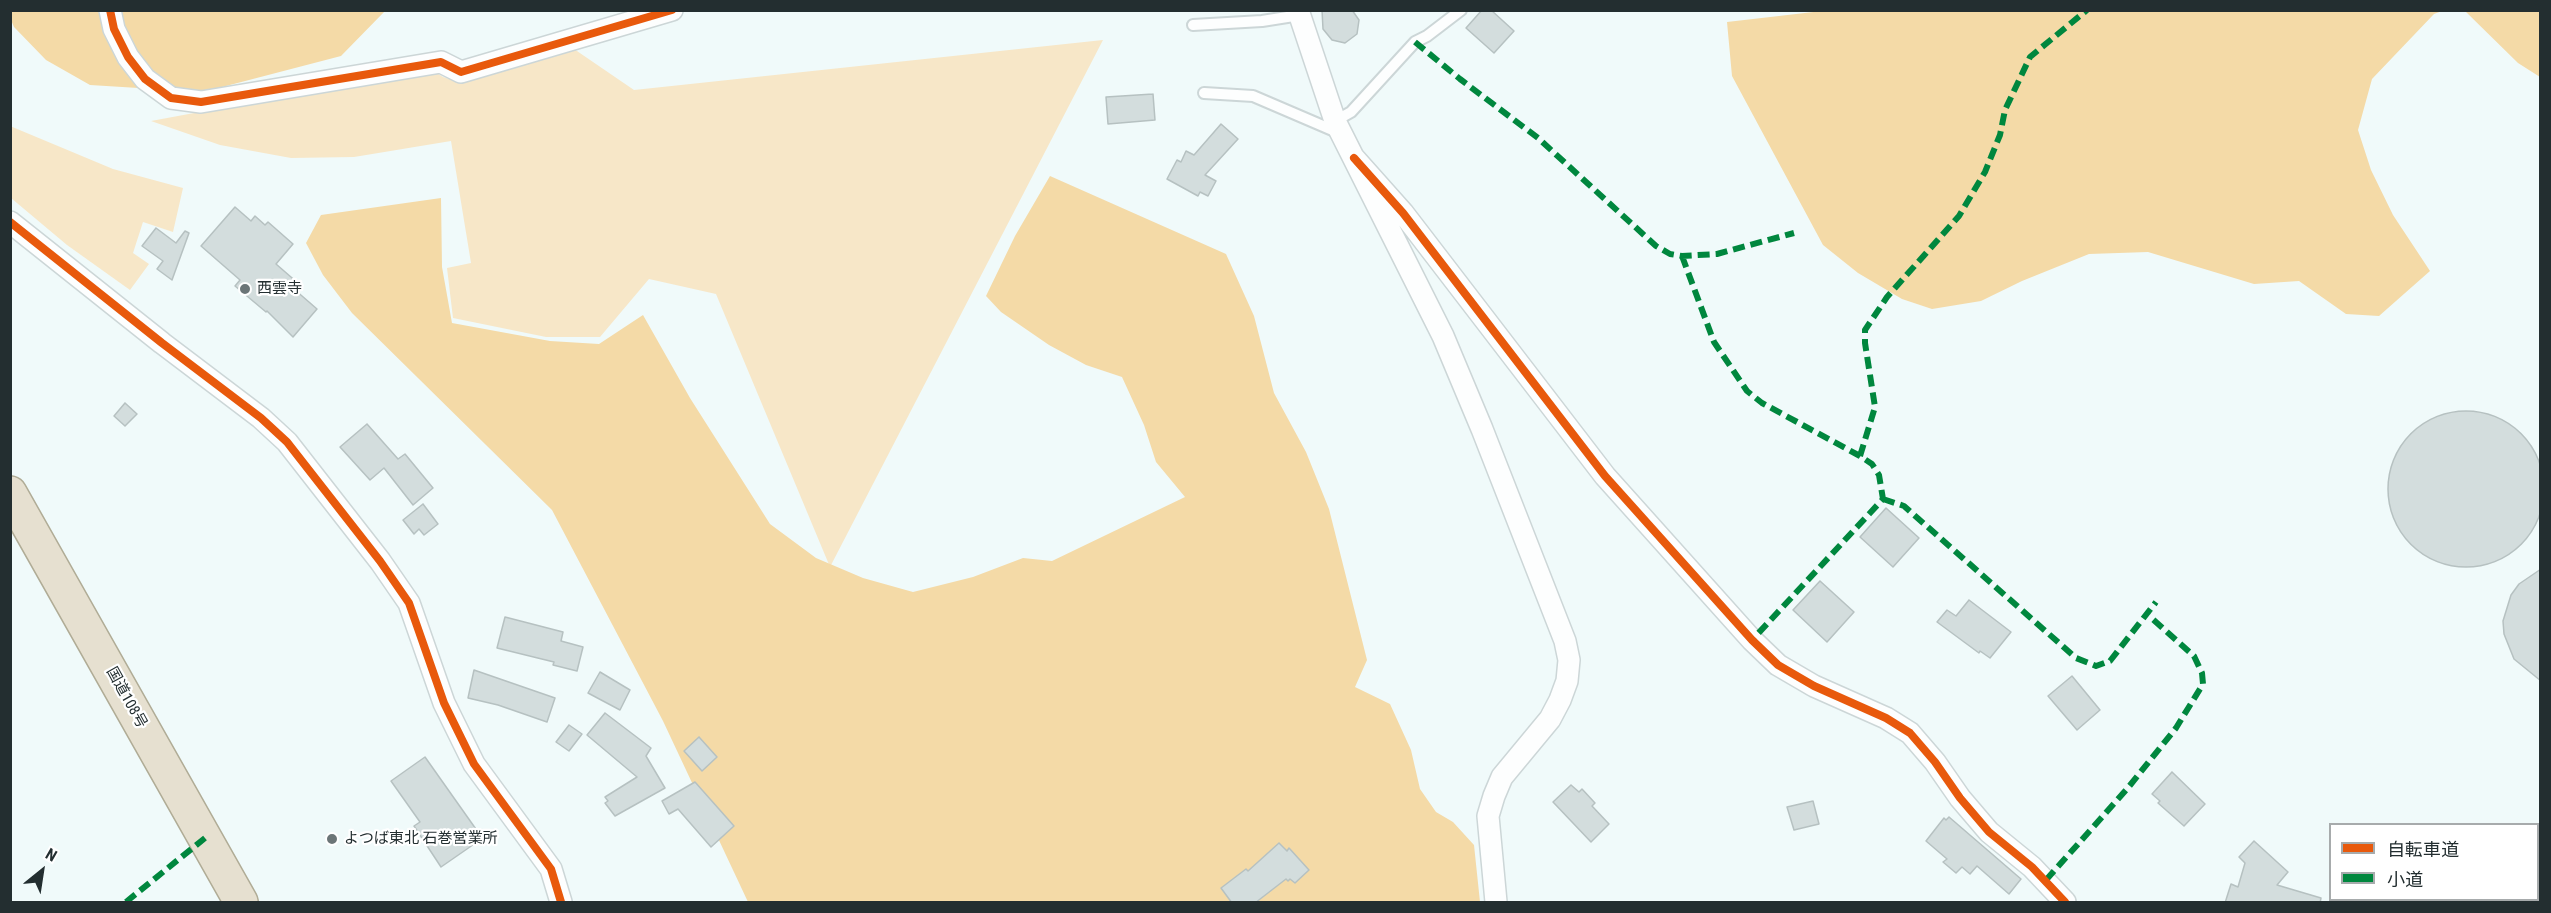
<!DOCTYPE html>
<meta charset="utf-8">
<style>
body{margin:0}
#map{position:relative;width:2551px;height:913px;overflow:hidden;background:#f0fafa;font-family:"Roboto Condensed","Noto Sans JP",sans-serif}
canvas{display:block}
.frame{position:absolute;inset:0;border:12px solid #232e30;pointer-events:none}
.legend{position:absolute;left:2329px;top:823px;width:210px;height:78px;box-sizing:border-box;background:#fff;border:2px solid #a7abac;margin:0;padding:8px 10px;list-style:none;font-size:18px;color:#232e30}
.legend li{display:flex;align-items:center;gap:12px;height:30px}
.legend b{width:30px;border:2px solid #a7abac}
.north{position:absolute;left:12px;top:841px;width:60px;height:60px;-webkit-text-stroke:4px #fff;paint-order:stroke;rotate:30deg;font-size:16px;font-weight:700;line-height:24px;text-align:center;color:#232e30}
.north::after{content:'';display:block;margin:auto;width:21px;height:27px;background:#232e30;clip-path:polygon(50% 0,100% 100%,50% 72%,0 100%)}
</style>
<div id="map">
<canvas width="2551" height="913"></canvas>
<div class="frame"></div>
<ul class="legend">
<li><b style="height:8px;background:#e8590c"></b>自転車道</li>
<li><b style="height:8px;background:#00873e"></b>小道</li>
</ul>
<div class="north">N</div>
</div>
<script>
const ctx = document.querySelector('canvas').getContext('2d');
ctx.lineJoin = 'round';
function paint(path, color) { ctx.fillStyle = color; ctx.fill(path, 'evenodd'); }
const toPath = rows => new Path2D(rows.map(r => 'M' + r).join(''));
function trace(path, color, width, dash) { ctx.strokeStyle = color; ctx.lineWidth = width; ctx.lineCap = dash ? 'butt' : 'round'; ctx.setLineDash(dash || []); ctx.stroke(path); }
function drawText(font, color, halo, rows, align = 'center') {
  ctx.font = font + ' "Roboto Condensed","Noto Sans JP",sans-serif'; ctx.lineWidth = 4.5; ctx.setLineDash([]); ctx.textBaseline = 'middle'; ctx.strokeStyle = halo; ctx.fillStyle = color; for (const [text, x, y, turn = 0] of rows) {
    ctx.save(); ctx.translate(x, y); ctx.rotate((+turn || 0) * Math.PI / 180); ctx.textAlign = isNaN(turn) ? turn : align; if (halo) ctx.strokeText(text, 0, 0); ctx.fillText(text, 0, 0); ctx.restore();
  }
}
paint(toPath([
 [1103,40,830,567,716,294,649,279,600,337,546,337,453,318,447,268,471,263,451,141,354,157,291,158,220,145,151,121,431,69,443,77,459,82,519,67,574,49,634,90],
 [10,126,113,169,183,188,173,232,143,222,133,253,149,264,130,290,67,245,11,198]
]), '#f7e7c8');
paint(toPath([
 [10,11,385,11,341,56,203,92,90,85,46,60,14,27,11,20],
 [1822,11,2442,11,2434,14,2372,79,2358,130,2371,170,2393,215,2430,271,2379,316,2346,314,2299,281,2254,284,2148,252,2089,254,2022,281,1981,301,1932,309,1902,299,1858,273,1823,245,1732,76,1727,22],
 [2465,11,2540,11,2540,77,2518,63],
 [1050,176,1226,254,1254,316,1274,393,1306,452,1329,509,1367,660,1355,687,1390,704,1411,750,1420,789,1436,812,1453,822,1474,845,1480,902,748,902,663,721,552,510,352,313,323,275,306,243,321,215,441,198,442,267,452,323,550,341,599,344,643,315,690,398,770,524,816,558,863,578,913,592,973,577,1023,558,1052,561,1185,497,1156,462,1144,425,1122,377,1086,365,1049,345,1001,312,986,296,1015,236],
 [2540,870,2540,902,2515,902,2517,900,2538,900,2538,873]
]), '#f4daa7');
const building = toPath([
 [1322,10,1352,10,1359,20,1357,34,1345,43,1332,40,1323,29,1322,10],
 [1482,10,1491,10,1514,31,1494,53,1466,28,1482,10],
 [1153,94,1155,120,1108,124,1106,97,1153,94],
 [1221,124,1238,139,1205,175,1216,181,1208,196,1200,192,1198,196,1167,179,1177,160,1181,162,1186,151,1194,155,1221,124],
 [235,207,251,221,255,216,265,225,268,222,293,244,276,264,299,284,294,289,317,309,293,337,267,311,266,312,235,286,240,280,201,246,235,207],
 [156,228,176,243,185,231,189,233,172,280,157,269,163,261,142,246,156,228],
 [125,403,137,414,125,426,114,416,125,403],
 '2388 489a78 78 0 1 1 156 0a78 78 0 1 1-156 0Z',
 [367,424,398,459,405,454,433,488,413,505,384,468,370,480,340,447,367,424],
 [423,504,438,524,424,535,419,529,414,534,403,520,423,504],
 [1886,508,1919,538,1893,567,1860,537,1886,508],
 [2541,569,2541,681,2514,659,2504,634,2503,621,2511,595,2519,584,2541,569],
 [1820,581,1854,612,1827,642,1793,610,1820,581],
 [1969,600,2011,632,1990,658,1980,651,1979,653,1937,622,1947,610,1956,616,1969,600],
 [505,617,563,632,561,641,583,647,577,671,553,665,554,662,497,648,505,617],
 [474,670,555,698,547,722,498,705,468,698,474,670],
 [600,672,630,690,620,710,588,693,600,672],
 [2072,676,2100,710,2077,730,2048,696,2072,676],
 [605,713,651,748,646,756,665,788,615,816,605,803,608,801,605,797,637,777,587,735,605,713],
 [569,725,582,734,569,751,556,742,569,725],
 [699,737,717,757,702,771,684,751,699,737],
 [425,757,478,832,476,833,480,840,441,867,414,826,420,822,391,781,425,757],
 [2172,772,2205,804,2184,826,2158,803,2160,801,2152,794,2172,772],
 [695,782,734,826,711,847,678,809,669,814,662,801,695,782],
 [1571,785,1579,792,1582,789,1595,803,1592,806,1609,824,1591,842,1553,802,1571,785],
 [1813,801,1819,824,1794,830,1787,807,1813,801],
 [1949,817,2021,879,2009,894,1977,866,1970,874,1962,867,1956,873,1943,862,1947,859,1926,841,1944,818,1946,820,1949,817],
 [2254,841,2288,872,2277,885,2321,898,2320,903,2225,903,2231,884,2238,887,2245,863,2239,857,2254,841],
 [1279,843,1287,851,1289,848,1309,870,1295,883,1290,879,1288,881,1286,879,1255,903,1232,903,1221,888,1246,869,1248,871,1279,843]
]);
paint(building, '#d3dddd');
trace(building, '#b6c1c1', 1.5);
const service = toPath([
 [1193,25,1262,21,1300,15],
 [1204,93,1253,96,1337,132],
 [1335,121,1351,112,1415,42,1427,36,1461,10]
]);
const minor = toPath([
 [110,10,114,29,128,57,145,79,171,98,201,102,441,62,461,72,672,10],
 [1298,10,1335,121,1443,336,1482,429,1565,641,1569,660,1567,681,1560,700,1550,719,1502,777,1494,796,1488,816,1496,902],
 [1354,158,1403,213,1605,476,1752,640,1778,665,1814,686,1886,718,1910,733,1935,762,1960,798,1989,832,2032,867,2065,902],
 [10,222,162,343,261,418,287,442,380,561,409,603,444,703,474,764,551,869,561,902]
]);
const trunk = toPath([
 [10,493,241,902]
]);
trace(service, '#ccd6d7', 14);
trace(minor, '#ccd6d7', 24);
trace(trunk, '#b0ac96', 36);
trace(service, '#fdfefe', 10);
trace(minor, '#fdfefe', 21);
trace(trunk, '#e6e0d0', 33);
trace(toPath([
 [1415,42,1460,79,1538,138,1656,246,1670,254,1682,256,1717,254,1794,233],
 [1682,256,1714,342,1747,391,1762,403,1860,456,1872,464,1879,475,1883,499,1752,640],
 [1860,456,1875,407,1865,343,1865,330,1887,297,1959,216,1985,172,2000,135,2005,110,2030,57,2087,10],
 [1883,499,1904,506,2076,658,2096,666,2110,661,2156,602],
 [2046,880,2127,789,2176,728,2203,684,2202,673,2194,656,2147,614],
 [126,902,205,838]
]), '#00873e', 6, [12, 6]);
trace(toPath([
 [110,10,114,29,128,57,145,79,171,98,201,102,441,62,461,72,672,10],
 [1354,158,1403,213,1605,476,1752,640,1778,665,1814,686,1886,718,1910,733,1935,762,1960,798,1989,832,2032,867,2065,902],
 [10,222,162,343,261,418,287,442,380,561,409,603,444,703,474,764,551,869,561,902]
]), '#e8590c', 8);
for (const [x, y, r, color] of [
 [245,289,6,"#6b7577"],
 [332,839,6,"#6b7577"]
]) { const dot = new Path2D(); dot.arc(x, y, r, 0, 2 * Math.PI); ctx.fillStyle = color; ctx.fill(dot); trace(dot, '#fff', 2); }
drawText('15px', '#232e30', '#fff', [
 ["西雲寺",257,289],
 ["よつば東北 石巻営業所",344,839]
], 'left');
drawText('15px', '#232e30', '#fff', [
 ["国道108号",126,698,61]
]);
</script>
